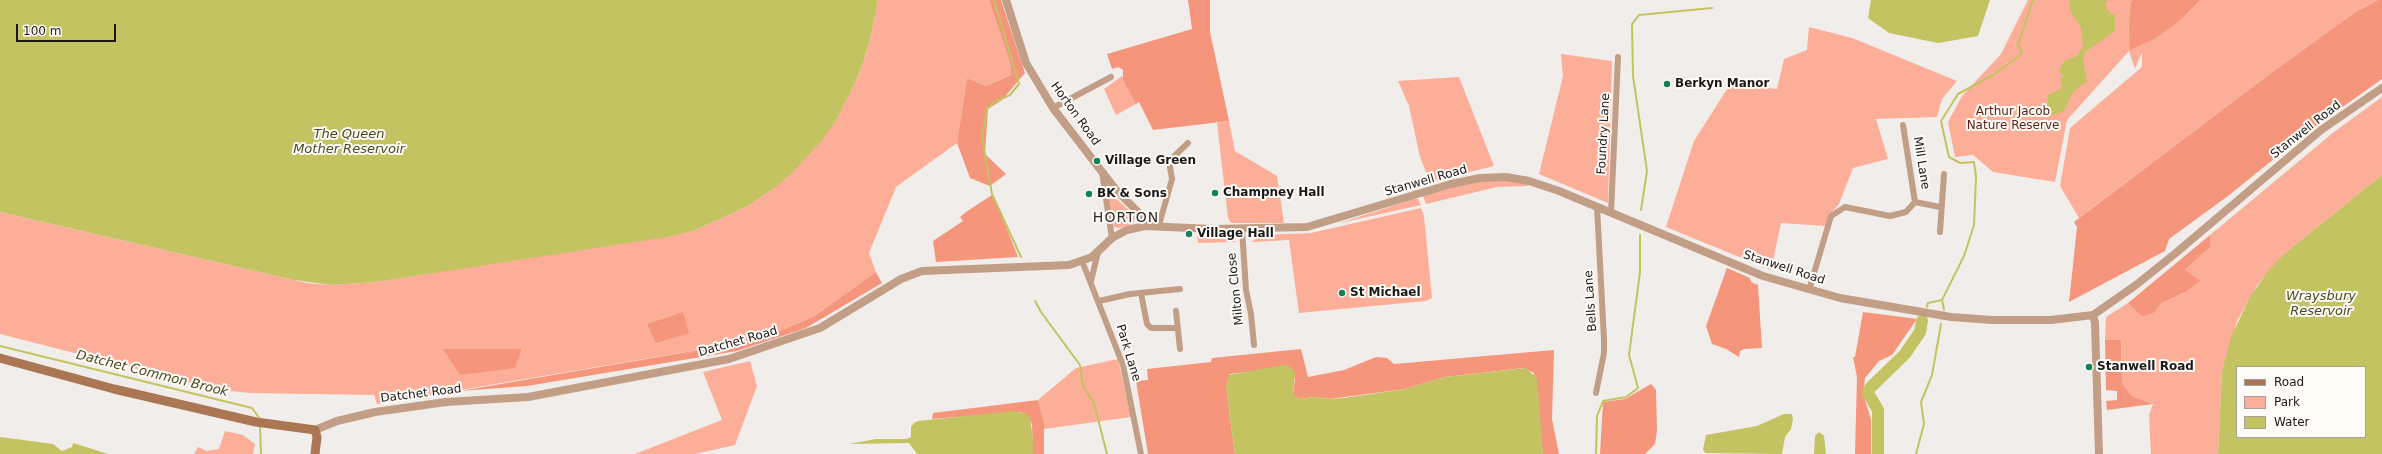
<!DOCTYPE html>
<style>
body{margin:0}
#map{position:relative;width:2382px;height:454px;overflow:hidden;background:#f1edea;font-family:"DejaVu Sans",sans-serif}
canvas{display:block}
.legend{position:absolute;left:2236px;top:366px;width:130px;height:72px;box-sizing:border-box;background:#fefbf7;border:1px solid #a3a19e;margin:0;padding:5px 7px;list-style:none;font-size:12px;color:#1a1918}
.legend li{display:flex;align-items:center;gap:8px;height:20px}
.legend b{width:20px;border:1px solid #a3a19e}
.scale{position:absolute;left:16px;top:24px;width:100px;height:18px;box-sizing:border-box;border:2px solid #1a1918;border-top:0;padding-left:5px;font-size:12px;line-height:14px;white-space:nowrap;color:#1a1918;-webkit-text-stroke:3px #fefbf7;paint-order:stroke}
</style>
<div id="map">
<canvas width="2382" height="454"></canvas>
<ul class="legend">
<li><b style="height:5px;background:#aa7653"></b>Road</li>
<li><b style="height:11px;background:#fcae98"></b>Park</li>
<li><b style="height:11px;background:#c3c362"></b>Water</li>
</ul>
<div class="scale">100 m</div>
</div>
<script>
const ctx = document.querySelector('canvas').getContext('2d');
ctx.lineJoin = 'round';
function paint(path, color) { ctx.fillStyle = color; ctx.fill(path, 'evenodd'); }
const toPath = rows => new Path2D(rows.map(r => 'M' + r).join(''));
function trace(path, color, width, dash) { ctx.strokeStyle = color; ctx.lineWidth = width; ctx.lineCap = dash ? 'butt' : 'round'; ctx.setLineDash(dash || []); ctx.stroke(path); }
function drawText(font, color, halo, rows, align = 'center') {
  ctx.font = font + ' "DejaVu Sans",sans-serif'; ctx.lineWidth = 4; ctx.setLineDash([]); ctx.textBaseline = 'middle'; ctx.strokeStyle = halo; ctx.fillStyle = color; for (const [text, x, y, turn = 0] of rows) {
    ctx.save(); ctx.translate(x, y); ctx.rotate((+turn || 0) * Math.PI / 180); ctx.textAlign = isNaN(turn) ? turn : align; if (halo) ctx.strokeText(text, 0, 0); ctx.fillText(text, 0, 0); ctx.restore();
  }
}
paint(toPath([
 [878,0,989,0,1011,66,1011,75,986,86,967,78,957,143,896,187,869,253,876,272,813,317,757,340,377,404,374,395,251,393,219,390,0,334,0,212,307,283,331,285,376,282,693,231,746,207,773,189,837,119,856,81,864,60,872,31],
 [2028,0,2378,0,2354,13,2267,76,2079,218,2060,186,2070,128,2142,67,2142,52,2135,69,2129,51,2067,120,2055,182,1993,172,1973,155,1955,157,1948,122,1962,96,2001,54],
 [1809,27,1852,38,1957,81,1942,99,1937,117,1876,119,1888,159,1853,168,1839,204,1830,214,1827,226,1781,223,1771,270,1666,227,1694,141,1731,83,1777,89,1784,59,1807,50],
 [1561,54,1612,61,1608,203,1539,174,1563,76],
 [1122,76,1136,104,1116,115,1104,89],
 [1459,77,1494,166,1430,182,1420,157,1409,106,1398,81],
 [2382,97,2382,175,2284,254,2258,284,2237,321,2222,372,2218,454,2151,454,2149,415,2153,404,2132,396,2122,383,2121,340,2105,340,2106,317,2128,303,2142,317,2154,313,2162,303,2187,291,2199,281,2185,270,2210,247,2210,235,2334,132],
 [1229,121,1235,151,1277,176,1284,223,1231,223,1228,218,1217,123],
 [1511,180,1528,185,1527,186,1497,187,1426,204,1423,196,1454,187,1485,181],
 [1110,193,1134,215,1135,219,1132,224,1120,228,1114,227,1108,196],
 [1414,199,1418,199,1421,205,1340,223],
 [1421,208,1424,216,1432,298,1426,301,1299,313,1289,240,1251,242,1263,235,1311,233],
 [1226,235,1236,242,1198,243,1197,236],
 [1118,359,1131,417,1044,429,1044,422,1038,400,1076,368],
 [750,361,757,386,735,445,695,454,635,454,722,420,703,372],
 [225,431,243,435,255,444,253,454,194,454,198,447,207,451,219,449]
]), '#fcae98');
paint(toPath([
 [989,0,1001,0,1025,73,1002,100,988,109,985,154,1006,174,990,186,970,178,957,143,967,78,986,86,1011,75,1011,66],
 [1188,0,1210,0,1210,32,1229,121,1153,130,1139,102,1136,104,1123,80,1123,70,1118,67,1112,69,1107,54,1192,29],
 [2133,0,2200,0,2179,21,2156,38,2130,50,2129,28,2131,3],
 [2378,0,2382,0,2382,79,2306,133,2228,196,2169,239,2165,251,2069,302,2077,227,2074,222,2267,76,2354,13],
 [992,195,996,201,1018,257,936,262,933,241,963,221,960,217,966,212],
 [2210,235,2210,247,2185,270,2200,281,2187,291,2162,303,2154,313,2142,317,2128,303],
 [1727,268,1750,278,1751,282,1758,285,1762,348,1744,349,1740,351,1739,357,1726,349,1712,344,1706,326],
 [876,272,882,283,806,328,737,351,527,386,460,391,757,340,813,317],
 [683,312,689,333,656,343,647,324],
 [1863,312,1917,319,1892,355,1879,361,1865,378,1863,394,1871,419,1871,454,1855,454,1857,377,1853,357,1855,357],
 [2105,340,2121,340,2122,383,2132,396,2153,404,2107,410,2106,401,2117,400,2117,391,2106,390],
 [443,349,522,349,515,368,460,375],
 [1301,349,1308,377,1344,370,1376,357,1387,358,1394,364,1554,350,1552,419,1559,454,1543,454,1534,373,1524,368,1445,377,1405,389,1330,399,1316,397,1299,399,1295,397,1293,393,1295,379,1254,371,1230,374,1226,387,1235,454,1148,454,1136,381,1148,380,1147,369,1211,362,1212,358],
 [1651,384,1656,390,1657,431,1655,444,1645,454,1600,454,1603,402,1625,399],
 [1038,400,1044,422,1044,454,1033,454,1032,424,1026,414,1020,412,932,419,933,413]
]), '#f5967c');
paint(toPath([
 [0,0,878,0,872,31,864,60,856,81,837,119,822,140,793,172,773,189,746,207,693,231,667,237,376,282,331,285,294,280,0,212],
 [1871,0,1990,0,1978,36,1938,43,1889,33,1868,18],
 [2069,0,2108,0,2105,4,2107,10,2115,16,2115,31,2085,52,2083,60,2087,81,2073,92,2064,111,2053,115,2048,109,2048,95,2062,88,2060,79,2063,77,2059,71,2064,61,2077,56,2083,47,2081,27,2070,11],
 [2382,175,2382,454,2218,454,2222,372,2231,337,2250,297,2268,271,2284,254],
 [2237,367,2365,367,2365,437,2237,437],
 [1283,365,1289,366,1295,372,1293,393,1299,399,1316,397,1330,399,1344,398,1405,389,1445,377,1526,368,1537,378,1543,454,1235,454,1226,387,1229,375],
 [1015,411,1026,414,1030,418,1033,439,1033,454,917,454,909,443,849,444,876,439,907,439,911,437,911,427,914,423,918,421],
 [1784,414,1792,414,1793,419,1791,429,1785,437,1782,454,1705,453,1703,449,1706,435,1757,426],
 [1819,432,1824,436,1826,454,1814,454,1815,436],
 [0,437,53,444,62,451,72,447,73,443,108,454,0,454]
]), '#c3c362');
trace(toPath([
 [994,0,1019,84,1010,95,994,102,987,109,982,138,992,194,1021,257],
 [1641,210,1647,171,1633,76,1632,24,1639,15,1712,8],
 [1942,300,1944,310],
 [1035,301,1041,312,1080,365,1083,386,1094,403,1107,454],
 [1927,307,1928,303,1942,300,1964,256,1974,225,1976,177,1974,162,1960,163,1949,157,1941,121,1958,94,1993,75,2022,54,2018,44,2033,0],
 [0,346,252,408,260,419],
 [260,425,261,454],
 [1596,454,1597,416,1603,401,1626,397,1638,388,1629,355,1640,272,1640,235],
 [1916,454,1924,424,1921,402,1932,375,1941,324]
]), '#c3c362', 2);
trace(toPath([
 [1878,454,1878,410,1868,393,1870,388,1905,354,1920,332,1922,321]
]), '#c3c362', 12);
trace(toPath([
 [1053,108,1111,77],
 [1159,159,1169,161,1172,179,1159,225],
 [1169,161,1188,143],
 [1102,172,1112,238],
 [1915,202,1940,207],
 [1611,212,1618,57],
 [1242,229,1246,290,1251,314,1254,345],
 [1940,232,1944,174],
 [1082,261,1123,365,1141,454],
 [1091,281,1098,252],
 [1809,290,1831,216,1845,207,1890,216,1906,212,1915,202,1903,125],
 [1141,293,1147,324,1151,328,1177,328],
 [1099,301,1130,294,1180,289],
 [1176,311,1180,349],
 [1596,393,1604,353,1604,339,1597,207]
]), '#c29e86', 6);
trace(toPath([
 [1006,0,1026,63,1053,108,1116,190,1142,216,1145,226],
 [2093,315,2095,323,2099,454],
 [315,430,337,421,375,412,446,402,528,397,729,359,820,328,901,279,922,271,1069,265,1092,257,1112,238,1127,230,1145,226,1213,229,1307,227,1451,184,1480,178,1506,177,1529,181,1559,191,1763,276,1840,298,1951,317,1992,320,2051,320,2093,315,2136,285,2177,252,2321,130,2382,88]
]), '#c29e86', 8);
trace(toPath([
 [0,358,114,389,256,422,315,430,317,437,315,454]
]), '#aa7653', 9);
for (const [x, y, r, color] of [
 [1667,84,4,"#167f5a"],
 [1097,161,4,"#167f5a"],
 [1215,193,4,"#167f5a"],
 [1089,194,4,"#167f5a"],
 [1189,234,4,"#167f5a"],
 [1342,293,4,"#167f5a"],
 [2089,367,4,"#167f5a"]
]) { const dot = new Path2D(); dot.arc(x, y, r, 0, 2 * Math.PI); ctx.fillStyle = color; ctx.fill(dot); trace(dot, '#fefbf7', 1.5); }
drawText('bold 12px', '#1a1918', '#fefbf7', [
 ["Berkyn Manor",1675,84],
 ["Village Green",1105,161],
 ["Champney Hall",1223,193],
 ["BK & Sons",1097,194],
 ["Village Hall",1197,234],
 ["St Michael",1350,293],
 ["Stanwell Road",2097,367]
], 'left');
drawText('12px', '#591e0e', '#fefbf7', [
 ["Arthur Jacob",2013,112],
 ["Nature Reserve",2013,126]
]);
drawText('12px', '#1a1918', '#fefbf7', [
 ["Horton Road",1075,114,54],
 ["Stanwell Road",2306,130,-38],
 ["Foundry Lane",1604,134,-87],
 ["Mill Lane",1921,163,81],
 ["Stanwell Road",1426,181,-16],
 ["Stanwell Road",1784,268,18],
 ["Milton Close",1236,289,-96],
 ["Bells Lane",1591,301,-94],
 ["Datchet Road",738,342,-16],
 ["Park Lane",1128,353,73],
 ["Datchet Road",421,394,-7]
]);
drawText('italic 13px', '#4b4b22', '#fefbf7', [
 ["The Queen",349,135],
 ["Mother Reservoir",349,150],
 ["Wraysbury",2321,297],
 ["Reservoir",2321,312],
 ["Datchet Common Brook",152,374,14]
]);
ctx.letterSpacing = '1px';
drawText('14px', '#2d2b28', '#fefbf7', [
 ["HORTON",1126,218]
]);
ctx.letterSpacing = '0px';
</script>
